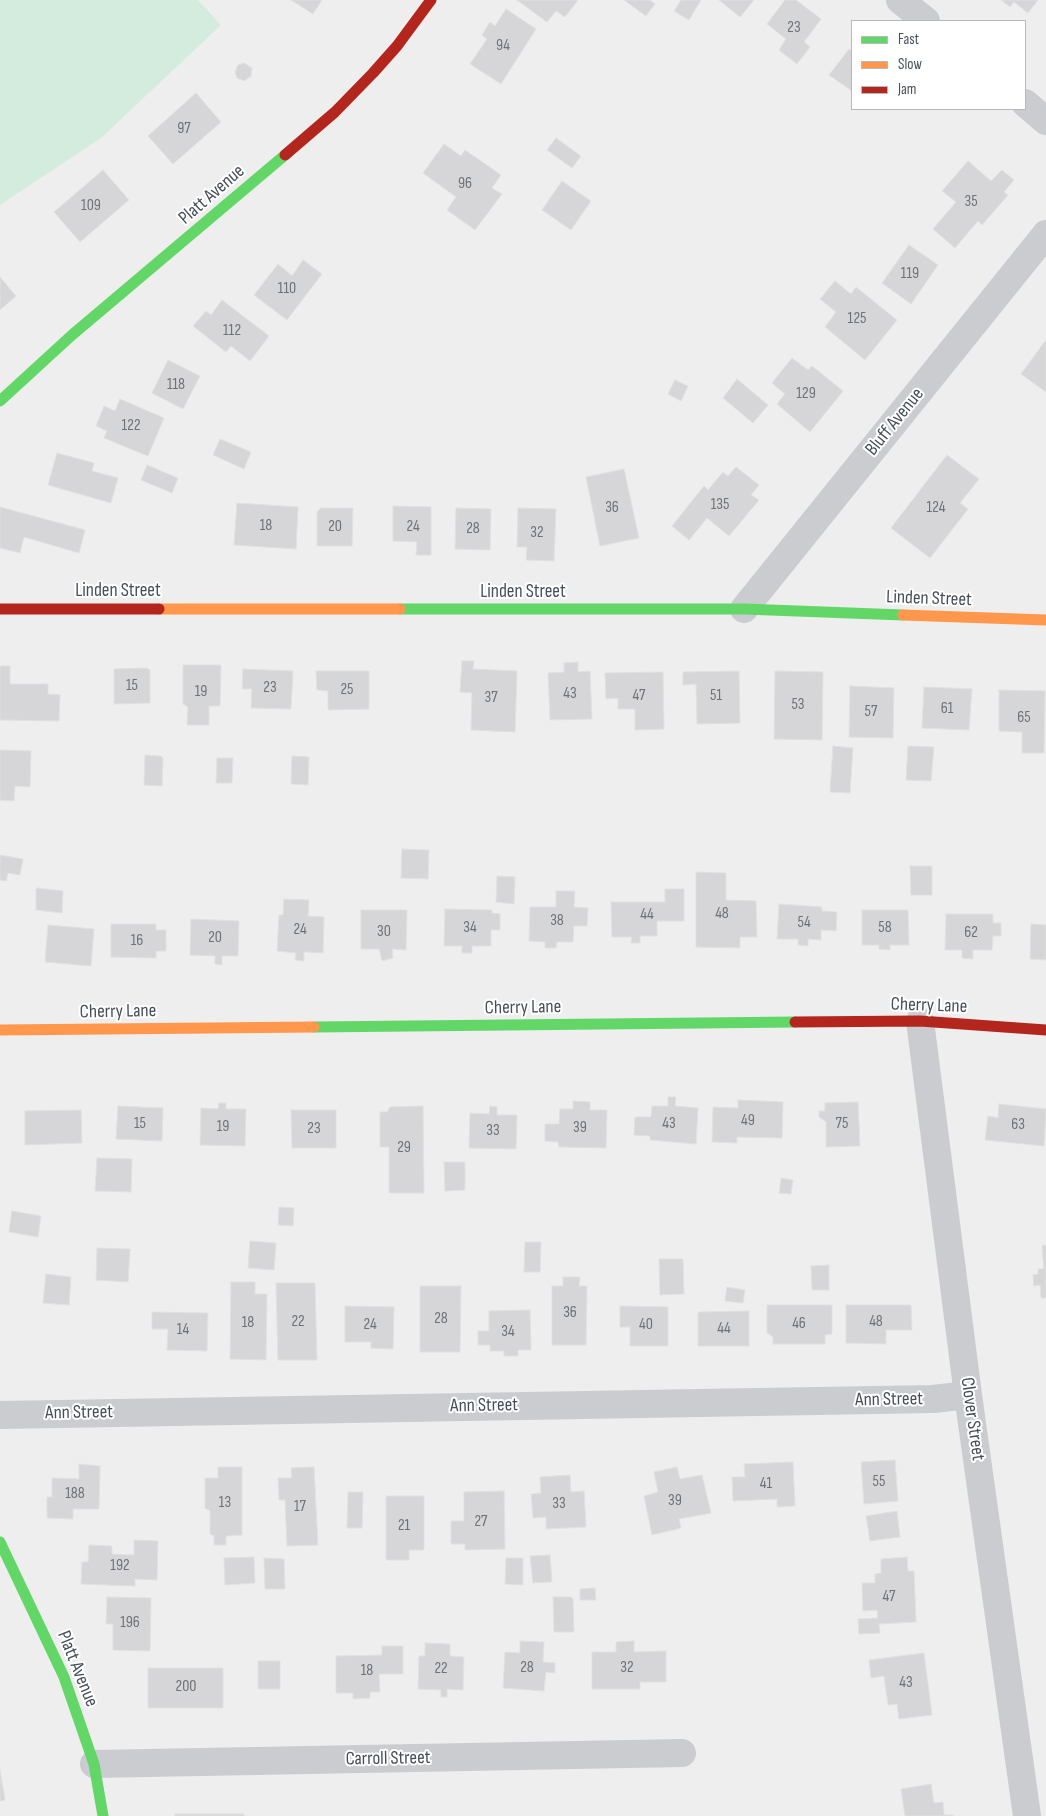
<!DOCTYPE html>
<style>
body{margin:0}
#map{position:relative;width:1046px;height:1816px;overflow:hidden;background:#efeeee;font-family:"Sofia Sans Condensed",sans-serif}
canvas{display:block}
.legend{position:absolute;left:851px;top:20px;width:175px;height:90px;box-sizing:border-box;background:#fff;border:1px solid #b5b9bd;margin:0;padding:6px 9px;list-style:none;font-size:15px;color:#464f59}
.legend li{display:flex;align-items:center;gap:10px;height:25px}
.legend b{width:25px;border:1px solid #b5b9bd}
</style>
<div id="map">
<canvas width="1046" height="1816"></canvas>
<ul class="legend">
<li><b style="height:6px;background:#63d668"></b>Fast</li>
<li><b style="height:6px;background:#ff974d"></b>Slow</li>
<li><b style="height:6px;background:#b3261e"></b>Jam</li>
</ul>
</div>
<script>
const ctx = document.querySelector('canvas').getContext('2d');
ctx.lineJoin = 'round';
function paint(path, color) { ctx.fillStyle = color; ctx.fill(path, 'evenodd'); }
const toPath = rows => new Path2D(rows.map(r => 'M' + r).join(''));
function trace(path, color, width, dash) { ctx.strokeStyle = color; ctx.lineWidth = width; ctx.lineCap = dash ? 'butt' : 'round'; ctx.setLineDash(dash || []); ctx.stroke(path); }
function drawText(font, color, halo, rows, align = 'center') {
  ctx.font = font + ' "Sofia Sans Condensed",sans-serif'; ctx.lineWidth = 4; ctx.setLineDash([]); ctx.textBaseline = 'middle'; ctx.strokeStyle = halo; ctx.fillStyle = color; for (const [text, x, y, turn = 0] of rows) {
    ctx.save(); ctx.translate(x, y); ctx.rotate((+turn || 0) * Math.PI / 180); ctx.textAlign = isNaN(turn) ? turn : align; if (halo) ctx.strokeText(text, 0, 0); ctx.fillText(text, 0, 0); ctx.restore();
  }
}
paint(toPath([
 [0,0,198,0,221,25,101,138,0,205]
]), '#d4ecde');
const building = toPath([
 [291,0,322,0,313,14,291,0],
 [517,0,578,0,565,17,556,11,547,22,517,0],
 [624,0,650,0,655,4,646,16,624,0],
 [681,0,701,0,689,20,674,11,681,0],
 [719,0,754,0,740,17,719,0],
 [785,0,796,0,821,19,804,42,810,47,797,64,779,50,786,39,767,24,785,0],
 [1001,0,1038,0,1028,13,1014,2,1010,7,1001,0],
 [506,9,536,29,501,84,470,64,487,39,482,35,490,22,495,26,506,9],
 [849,49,852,51,852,91,829,75,849,49],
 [244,63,252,68,251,76,244,81,237,78,235,72,238,65,244,63],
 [196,93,221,122,173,164,148,136,196,93],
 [556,138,581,156,572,168,547,150,556,138],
 [444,144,461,156,465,150,501,175,492,188,502,194,475,230,447,210,456,197,423,173,444,144],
 [968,161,991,181,1002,170,1014,180,1004,192,1008,195,982,225,978,221,955,248,933,229,956,202,942,191,968,161],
 [103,170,129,200,80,242,54,212,103,170],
 [562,181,591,201,571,230,542,210,562,181],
 [909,245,938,265,911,304,882,283,909,245],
 [303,260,322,274,287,320,254,295,278,264,292,276,303,260],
 [0,277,16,296,0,310,0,277],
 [835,281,851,294,856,287,897,320,865,360,825,327,836,312,820,299,835,281],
 [222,300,269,336,250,361,231,346,226,352,193,326,206,311,211,315,222,300],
 [1046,340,1046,392,1021,374,1046,340],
 [792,358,808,370,812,366,843,391,810,432,777,404,785,394,772,383,792,358],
 [168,360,200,376,183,409,152,393,168,360],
 [737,379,768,405,753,423,723,398,737,379],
 [675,380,688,386,681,401,668,394,675,380],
 [120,399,164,418,148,456,104,438,107,431,96,426,104,406,115,411,120,399],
 [220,439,251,452,244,469,213,455,220,439],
 [57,453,94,463,92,471,118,478,111,503,48,485,57,453],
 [947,455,979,479,960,503,968,509,930,558,891,528,947,455],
 [147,465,178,478,172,493,141,480,147,465],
 [736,467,759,485,751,495,759,500,729,536,707,518,689,540,672,526,704,486,708,490,723,472,728,476,736,467],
 [624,469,639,538,600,546,586,477,624,469],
 [237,503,298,507,296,549,234,545,237,503],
 [393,506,431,507,431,555,416,555,417,542,393,541,393,506],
 [0,507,85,530,79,553,24,537,20,553,0,548,0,507],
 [321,508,353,508,352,546,317,546,317,512,321,508],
 [456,508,491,509,490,550,455,549,456,508],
 [518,508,556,509,554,561,526,560,527,547,517,547,518,508],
 [462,661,474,661,473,669,517,671,515,732,471,730,472,693,460,692,462,661],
 [578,662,578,672,590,671,592,719,550,720,548,673,564,672,564,663,578,662],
 [183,665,221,665,220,706,209,706,209,725,187,725,188,707,183,704,183,665],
 [0,666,10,666,10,684,48,684,48,694,60,695,59,721,0,720,0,666],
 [146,668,150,670,150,703,114,704,114,669,146,668],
 [243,669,293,671,291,709,251,708,252,689,242,689,243,669],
 [316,671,369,671,369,709,328,710,328,691,317,690,316,671],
 [739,671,740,723,697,724,696,684,683,685,683,672,739,671],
 [775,671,823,672,822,740,774,739,775,671],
 [663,672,664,729,635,730,635,709,618,709,618,698,606,699,605,673,663,672],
 [850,686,894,688,893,738,849,737,850,686],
 [924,687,972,689,969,730,922,728,924,687],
 [999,690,1045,691,1044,753,1022,753,1022,732,999,731,999,690],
 [833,746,853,748,850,793,830,792,833,746],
 [908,746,934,747,931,781,906,780,908,746],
 [0,750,31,751,30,787,15,786,14,801,0,800,0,750],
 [145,755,160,756,163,758,162,786,144,785,145,755],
 [292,756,309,757,308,785,291,784,292,756],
 [217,758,233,758,232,783,216,783,217,758],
 [402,849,429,850,428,879,401,878,402,849],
 [0,855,23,859,20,875,8,873,6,881,0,880,0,855],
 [910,866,932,866,932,895,911,895,910,866],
 [696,872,726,873,726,900,756,901,757,937,740,937,740,948,696,947,696,872],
 [497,876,515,877,514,904,496,902,497,876],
 [38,888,63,891,62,913,36,910,36,889,38,888],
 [665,889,684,889,684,921,657,921,657,936,640,936,640,943,631,943,632,937,612,937,611,902,665,902,665,889],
 [556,891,575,891,574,907,588,908,587,926,574,926,573,942,557,942,556,948,545,948,545,942,529,941,530,907,556,907,556,891],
 [284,899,309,900,308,916,324,917,323,953,304,952,304,961,295,960,296,953,277,951,279,915,283,915,284,899],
 [779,904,822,907,822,911,837,912,836,931,821,930,821,940,808,939,808,946,798,945,798,939,777,939,779,904],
 [445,909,492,910,492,913,500,914,500,930,491,930,491,946,472,946,472,953,462,953,462,946,444,946,445,909],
 [361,910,407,910,406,950,392,949,393,958,382,961,379,949,361,949,361,910],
 [862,910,908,910,909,945,890,945,890,950,879,949,879,945,862,945,862,910],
 [946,914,993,914,993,923,1001,923,1001,936,993,936,992,950,973,950,973,959,962,958,962,950,945,950,946,914],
 [191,919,239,921,238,956,222,956,222,965,215,964,215,956,190,955,191,919],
 [111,924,156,924,156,930,166,930,166,951,156,951,156,958,111,957,111,924],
 [1031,924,1046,925,1046,960,1030,959,1031,924],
 [48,925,94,929,91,966,45,962,48,925],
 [668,1097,676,1097,675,1106,698,1108,696,1144,650,1140,650,1136,634,1135,635,1117,651,1117,652,1106,668,1106,668,1097],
 [738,1100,783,1102,782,1138,737,1137,737,1143,712,1142,713,1107,738,1108,738,1100],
 [573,1101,590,1102,590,1110,607,1110,606,1148,559,1147,558,1142,545,1141,545,1124,559,1124,560,1109,573,1109,573,1101],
 [858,1102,860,1146,826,1147,826,1122,819,1117,819,1111,825,1111,825,1103,858,1102],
 [219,1103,226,1103,226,1109,246,1109,245,1146,200,1145,201,1108,218,1109,219,1103],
 [999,1104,1046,1109,1044,1146,985,1140,988,1116,998,1118,999,1104],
 [118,1106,163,1108,162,1141,116,1139,118,1106],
 [423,1106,424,1193,389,1193,389,1147,380,1147,380,1112,387,1112,390,1107,423,1106],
 [490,1106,497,1107,497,1115,517,1115,516,1149,469,1148,470,1113,489,1114,490,1106],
 [81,1110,82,1143,25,1145,25,1111,81,1110],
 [291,1110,336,1110,336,1148,292,1148,291,1110],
 [97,1158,132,1159,131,1192,95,1191,97,1158],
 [444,1162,465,1162,465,1190,445,1191,444,1162],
 [781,1178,793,1180,791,1194,779,1193,781,1178],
 [279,1207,294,1208,293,1226,278,1225,279,1207],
 [12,1211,41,1216,38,1237,9,1232,12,1211],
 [250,1241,276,1243,274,1270,248,1268,250,1241],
 [525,1242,541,1242,540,1272,524,1272,525,1242],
 [1046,1245,1046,1298,1041,1298,1040,1285,1034,1286,1033,1275,1038,1274,1038,1269,1044,1269,1042,1246,1046,1245],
 [97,1248,130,1249,128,1282,96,1280,97,1248],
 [659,1259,683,1259,684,1294,660,1295,659,1259],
 [829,1265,829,1290,812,1290,811,1266,829,1265],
 [46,1274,71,1277,69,1305,43,1303,46,1274],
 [563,1277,580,1277,579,1286,587,1286,586,1345,552,1345,552,1286,563,1286,563,1277],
 [231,1282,255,1282,255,1294,267,1294,266,1360,230,1359,231,1282],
 [276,1283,315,1283,317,1360,278,1360,276,1283],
 [420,1286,461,1286,460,1352,420,1352,420,1286],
 [727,1287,745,1290,743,1303,725,1301,727,1287],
 [767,1305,832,1305,832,1334,825,1335,825,1344,773,1344,773,1337,767,1333,767,1305],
 [846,1305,911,1305,912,1330,886,1330,886,1344,846,1343,846,1305],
 [345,1306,394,1307,393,1349,371,1348,371,1342,345,1342,345,1306],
 [620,1306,668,1307,668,1346,630,1346,630,1327,620,1327,620,1306],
 [530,1310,531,1350,518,1350,518,1356,504,1356,504,1351,490,1351,490,1345,478,1345,478,1331,489,1331,489,1311,530,1310],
 [749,1311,749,1346,698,1346,698,1312,749,1311],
 [152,1312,208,1313,207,1351,167,1350,168,1329,152,1329,152,1312],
 [895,1460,898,1501,864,1504,861,1462,895,1460],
 [793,1462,795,1506,777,1507,777,1499,733,1501,732,1477,745,1477,744,1464,793,1462],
 [79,1464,100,1466,99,1509,73,1509,73,1519,47,1518,47,1497,52,1497,52,1478,79,1479,79,1464],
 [218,1467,242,1467,242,1535,226,1536,226,1545,214,1545,214,1536,210,1534,210,1511,205,1508,205,1478,218,1478,218,1467],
 [314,1467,318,1545,287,1546,285,1500,279,1500,278,1478,292,1478,291,1468,314,1467],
 [677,1467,680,1479,702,1475,711,1513,679,1519,681,1528,652,1535,644,1496,658,1492,654,1472,677,1467],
 [570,1475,571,1492,584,1491,586,1527,546,1529,546,1517,533,1518,531,1494,541,1493,540,1477,570,1475],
 [504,1491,505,1549,465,1550,465,1544,451,1544,451,1521,464,1521,464,1492,504,1491],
 [348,1492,363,1492,362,1528,347,1528,348,1492],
 [386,1496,424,1496,424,1550,409,1550,409,1560,386,1560,386,1496],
 [897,1511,900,1537,870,1541,866,1516,897,1511],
 [134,1540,158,1541,157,1580,135,1579,135,1586,81,1584,82,1562,88,1562,89,1545,112,1546,112,1554,134,1555,134,1540],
 [550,1555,552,1582,533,1583,530,1556,550,1555],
 [254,1557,255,1583,225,1585,224,1558,254,1557],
 [907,1557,908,1571,914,1571,916,1622,879,1624,880,1633,859,1634,858,1619,878,1618,877,1610,863,1611,862,1583,875,1583,875,1574,881,1573,881,1559,907,1557],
 [264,1558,284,1559,285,1589,265,1589,264,1558],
 [506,1558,523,1558,523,1585,505,1584,506,1558],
 [595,1588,596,1600,580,1600,580,1589,595,1588],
 [107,1597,151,1598,150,1651,113,1650,113,1624,106,1624,107,1597],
 [553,1597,571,1597,573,1599,574,1632,554,1632,553,1597],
 [520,1641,544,1642,543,1662,555,1663,555,1673,546,1672,544,1691,503,1688,505,1652,520,1653,520,1641],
 [634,1641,634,1652,666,1651,666,1682,640,1682,640,1689,592,1689,592,1652,616,1652,616,1642,634,1641],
 [425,1643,450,1644,450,1656,464,1657,463,1690,447,1689,447,1697,441,1697,441,1690,418,1689,419,1656,425,1656,425,1643],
 [382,1646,403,1646,403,1674,379,1674,380,1692,370,1692,370,1698,353,1699,353,1693,336,1693,336,1656,382,1655,382,1646],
 [924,1653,932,1715,899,1719,897,1704,888,1705,884,1676,871,1678,869,1660,924,1653],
 [258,1661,280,1661,280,1689,258,1689,258,1661],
 [148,1668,223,1668,223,1708,148,1708,148,1668],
 [0,1770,5,1800,0,1801,0,1770],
 [931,1784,934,1803,943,1802,944,1815,953,1815,953,1816,905,1816,901,1789,931,1784],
 [175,1814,244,1814,244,1816,175,1816,175,1814]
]);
paint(building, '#d6d6d8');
trace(building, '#e0e0e1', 1);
trace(toPath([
 [900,0,926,21],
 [1025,103,1046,121],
 [744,609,1046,234],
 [920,1021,968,1395,1027,1816],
 [0,1415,933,1399,968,1395],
 [94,1764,682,1753]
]), '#cacccf', 28);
trace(toPath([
 [0,401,72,335,285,155],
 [400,609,744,609,903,615],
 [314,1027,795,1022],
 [0,1542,64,1677,94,1764,103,1816]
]), '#63d668', 11);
trace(toPath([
 [159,609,400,609],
 [903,615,1046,620],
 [0,1030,314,1027]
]), '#ff974d', 11);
trace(toPath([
 [285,155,335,112,373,73,397,46,431,0],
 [0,609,159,609],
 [795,1022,920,1021,1046,1030]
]), '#b3261e', 11);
drawText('16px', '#6c727a', null, [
 ["23",794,28],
 ["94",503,46],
 ["97",184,129],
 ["96",465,184],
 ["35",971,202],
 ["109",91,206],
 ["119",910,274],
 ["110",287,289],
 ["125",857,319],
 ["112",232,331],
 ["118",176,385],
 ["129",806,394],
 ["122",131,426],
 ["135",720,505],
 ["36",612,508],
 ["124",936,508],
 ["18",266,526],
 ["20",335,527],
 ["24",413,527],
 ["28",473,529],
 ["32",537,533],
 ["15",132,686],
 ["23",270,688],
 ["25",347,690],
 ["19",201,692],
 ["43",570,694],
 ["47",639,696],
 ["51",716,696],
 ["37",491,698],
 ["53",798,705],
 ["61",947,709],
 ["57",871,712],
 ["65",1024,718],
 ["48",722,914],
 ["44",647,915],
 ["38",557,921],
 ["54",804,923],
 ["34",470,928],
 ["58",885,928],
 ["24",300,930],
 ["30",384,932],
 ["62",971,933],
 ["20",215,938],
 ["16",137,941],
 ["49",748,1121],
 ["15",140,1124],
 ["43",669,1124],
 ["75",842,1124],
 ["63",1018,1125],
 ["19",223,1127],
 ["39",580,1128],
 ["23",314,1129],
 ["33",493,1131],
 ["29",404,1148],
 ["36",570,1313],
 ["28",441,1319],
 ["22",298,1322],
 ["48",876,1322],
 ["18",248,1323],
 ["46",799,1324],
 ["24",370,1325],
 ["40",646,1325],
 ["44",724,1329],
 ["14",183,1330],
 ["34",508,1332],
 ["55",879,1482],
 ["41",766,1484],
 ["188",75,1494],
 ["39",675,1501],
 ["13",225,1503],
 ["33",559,1504],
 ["17",300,1507],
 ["27",481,1522],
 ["21",404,1526],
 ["192",120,1566],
 ["47",889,1597],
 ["196",130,1623],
 ["28",527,1668],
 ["32",627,1668],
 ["22",441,1669],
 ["18",367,1671],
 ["43",906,1683],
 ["200",186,1687]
]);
drawText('19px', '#464f59', '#fff', [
 ["Platt Avenue",212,195,-41],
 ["Bluff Avenue",895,422,-51],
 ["Linden Street",118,591],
 ["Linden Street",523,592],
 ["Linden Street",929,599,2],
 ["Cherry Lane",929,1006,2],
 ["Cherry Lane",523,1008,-1],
 ["Cherry Lane",118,1012,-1],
 ["Ann Street",889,1400,-1],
 ["Ann Street",484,1406,-1],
 ["Ann Street",79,1413,-1],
 ["Clover Street",972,1419,82],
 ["Platt Avenue",77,1669,68],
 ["Carroll Street",388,1759,-1]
]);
</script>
